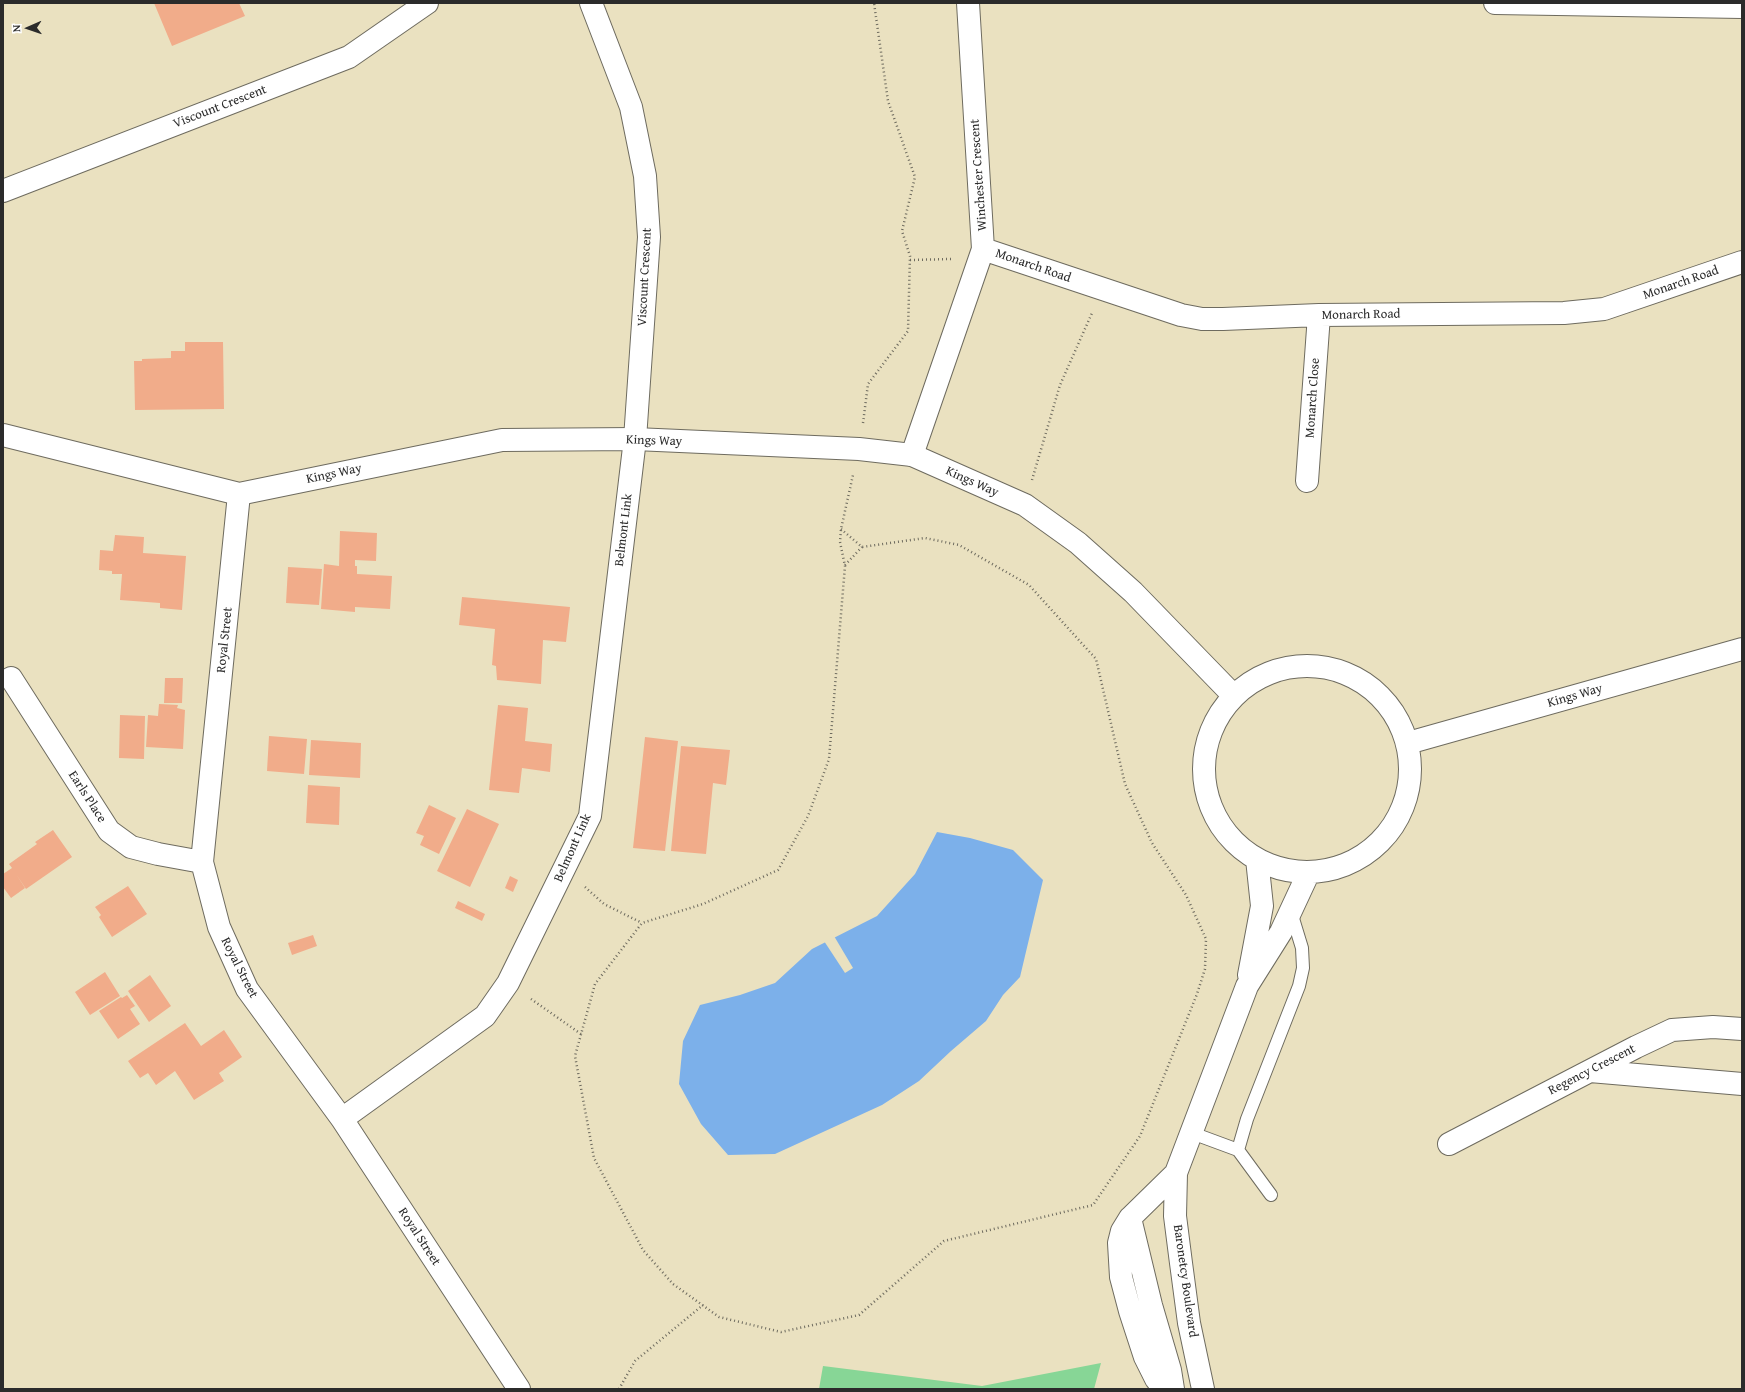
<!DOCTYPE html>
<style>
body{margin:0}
#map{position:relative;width:1745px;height:1392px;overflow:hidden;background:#eae1c0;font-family:"Gentium Book Plus",serif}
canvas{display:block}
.frame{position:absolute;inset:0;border:4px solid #2b2b2b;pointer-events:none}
.north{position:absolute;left:8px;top:8px;width:40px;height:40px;-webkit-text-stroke:3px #fff;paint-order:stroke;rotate:268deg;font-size:11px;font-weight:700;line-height:16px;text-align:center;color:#2b2b2b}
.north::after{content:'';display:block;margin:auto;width:14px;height:18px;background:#2b2b2b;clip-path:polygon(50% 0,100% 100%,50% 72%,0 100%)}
</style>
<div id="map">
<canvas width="1745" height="1392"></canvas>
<div class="frame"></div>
<div class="north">N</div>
</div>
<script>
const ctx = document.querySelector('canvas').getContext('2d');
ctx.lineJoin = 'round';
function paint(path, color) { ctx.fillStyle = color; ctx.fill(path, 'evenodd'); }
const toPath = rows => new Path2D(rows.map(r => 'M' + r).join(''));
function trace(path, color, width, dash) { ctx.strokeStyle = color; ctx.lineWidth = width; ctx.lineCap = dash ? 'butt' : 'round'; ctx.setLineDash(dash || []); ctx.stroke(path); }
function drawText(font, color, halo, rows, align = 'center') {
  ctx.font = font + ' "Gentium Book Plus",serif'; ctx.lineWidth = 4; ctx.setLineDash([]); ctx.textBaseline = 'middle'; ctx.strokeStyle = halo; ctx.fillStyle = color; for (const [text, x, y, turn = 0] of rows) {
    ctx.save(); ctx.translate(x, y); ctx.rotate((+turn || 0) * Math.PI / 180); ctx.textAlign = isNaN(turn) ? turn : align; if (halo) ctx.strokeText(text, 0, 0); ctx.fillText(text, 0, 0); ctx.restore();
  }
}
paint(toPath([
 [1101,1363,1094,1389,819,1389,823,1366,982,1386]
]), '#87d696');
paint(toPath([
 [937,832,970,838,1013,850,1043,880,1020,977,1003,995,986,1021,951,1051,919,1081,882,1105,775,1154,728,1155,701,1124,679,1084,683,1041,700,1005,740,995,775,983,812,949,877,916,915,874]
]), '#7cb0ea');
paint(toPath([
 [834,936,853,968,845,973,824,941]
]), '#eae1c0');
paint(toPath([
 [154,3,239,3,245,16,172,46],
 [185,342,223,342,224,409,135,410,134,361,142,361,142,359,171,358,171,351,185,351],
 [340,531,377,533,376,561,355,560,355,566,357,566,357,574,392,576,390,609,355,607,355,612,321,609,324,564,339,566],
 [115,535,144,537,143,553,186,556,182,610,160,608,160,603,120,600,122,574,112,574,112,571,99,570,100,550,113,551],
 [288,567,322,569,319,605,286,603],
 [462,597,570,607,566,642,543,640,541,684,497,680,496,666,492,665,495,629,459,625],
 [165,678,183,678,182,703,164,703],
 [159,704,178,705,177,708,185,710,183,749,146,747,148,715,158,716],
 [498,705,528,708,525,741,552,744,550,772,522,768,519,793,489,790],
 [120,715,145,716,144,759,119,758],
 [269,736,307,739,304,774,267,771],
 [645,737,678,741,665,851,633,848],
 [311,740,361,743,360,778,309,775],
 [681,746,730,750,726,785,713,783,706,854,671,851],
 [308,785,340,787,339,825,306,823],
 [429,805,456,818,439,854,420,845,424,836,416,833],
 [467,809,499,824,470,887,437,871],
 [53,830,72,857,26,889,16,874,25,888,11,898,3,887,3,874,12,868,9,864,37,844,35,842],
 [510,876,518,880,513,892,505,888],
 [128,886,147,914,112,937,99,917,101,915,95,907],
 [458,901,485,914,482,921,455,908],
 [313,935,317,946,292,955,288,943],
 [105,972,120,996,90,1015,75,992],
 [150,975,171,1006,149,1022,128,991],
 [127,995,135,1006,130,1009,140,1024,118,1039,99,1011,121,997,122,998],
 [185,1023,201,1046,224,1030,242,1057,219,1073,224,1081,194,1100,175,1071,156,1085,148,1073,140,1078,128,1061]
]), '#f1ac8a');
const service = toPath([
 [1192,1133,1238,1150,1271,1195],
 [1238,1150,1247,1119,1299,986,1303,968,1302,948,1291,912]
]);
const minor = toPath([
 [1495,3,1742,7],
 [3,191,349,57,427,3],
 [983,249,1181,315,1202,319,1223,319,1319,315,1564,313,1604,309,1742,262],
 [912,455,983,249,968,3],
 [1307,481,1319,315],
 [239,494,202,862,219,927,247,989,342,1119,519,1389],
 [11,678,109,831,131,847,158,854,202,862],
 [1590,1071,1742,1084],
 [342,1119,485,1016,508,983,590,816,635,439,649,237,645,176,631,107,591,3],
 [1449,1144,1636,1047,1672,1030,1713,1027,1742,1029]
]);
const tertiary = toPath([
 [3,435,239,494,502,440,635,439,859,449,912,455,1025,505,1078,543,1133,592,1233,695],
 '1204 769a103 103 0 1 1 206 0a103 103 0 1 1-206 0Z',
 [1408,743,1742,649],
 [1249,975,1262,906,1257,859],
 [1130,1218,1151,1305,1170,1370,1173,1389],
 [1164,1389,1156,1379,1145,1357,1130,1311,1121,1277,1119,1243,1122,1231,1130,1218,1176,1173],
 [1203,1389,1189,1323,1181,1263,1175,1216,1176,1173,1247,986,1281,932,1308,874]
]);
trace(service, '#6e6b5f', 14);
trace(minor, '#6e6b5f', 24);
trace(tertiary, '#6e6b5f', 24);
trace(toPath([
 [910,260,951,259],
 [863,423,868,384,908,331,910,256,902,231,915,177,888,101,874,3],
 [1032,480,1060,385,1092,313],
 [841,529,862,547,925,538,959,545,1029,585,1096,659,1125,784,1152,843,1186,895,1206,939,1205,969,1197,994,1140,1136,1093,1205,944,1241,859,1315,781,1332,719,1317,673,1284,643,1250,594,1158,575,1056,595,984,642,923,703,904,778,870,808,816,829,759,845,566,840,542,841,529,853,475],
 [845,565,862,547],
 [585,887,604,904,642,923],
 [531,999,581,1034],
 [619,1389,635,1361,703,1305]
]), '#6e6b5f', 2.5, [1, 3]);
trace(service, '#fff', 12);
trace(minor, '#fff', 22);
trace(tertiary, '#fff', 22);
drawText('13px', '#2b2b2b', '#fff', [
 ["Viscount Crescent",220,107,-21],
 ["Winchester Crescent",979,175,-94],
 ["Monarch Road",1033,266,19],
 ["Viscount Crescent",645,277,-87],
 ["Monarch Road",1681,283,-19],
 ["Monarch Road",1361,315,-1],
 ["Monarch Close",1313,398,-86],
 ["Kings Way",654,441,2],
 ["Kings Way",334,474,-12],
 ["Kings Way",972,482,24],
 ["Belmont Link",624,530,-83],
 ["Royal Street",225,640,-84],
 ["Kings Way",1575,696,-16],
 ["Earls Place",87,797,57],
 ["Belmont Link",573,848,-66],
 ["Royal Street",239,968,63],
 ["Regency Crescent",1592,1070,-27],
 ["Royal Street",419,1237,57],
 ["Baronetcy Boulevard",1185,1281,82]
]);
</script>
